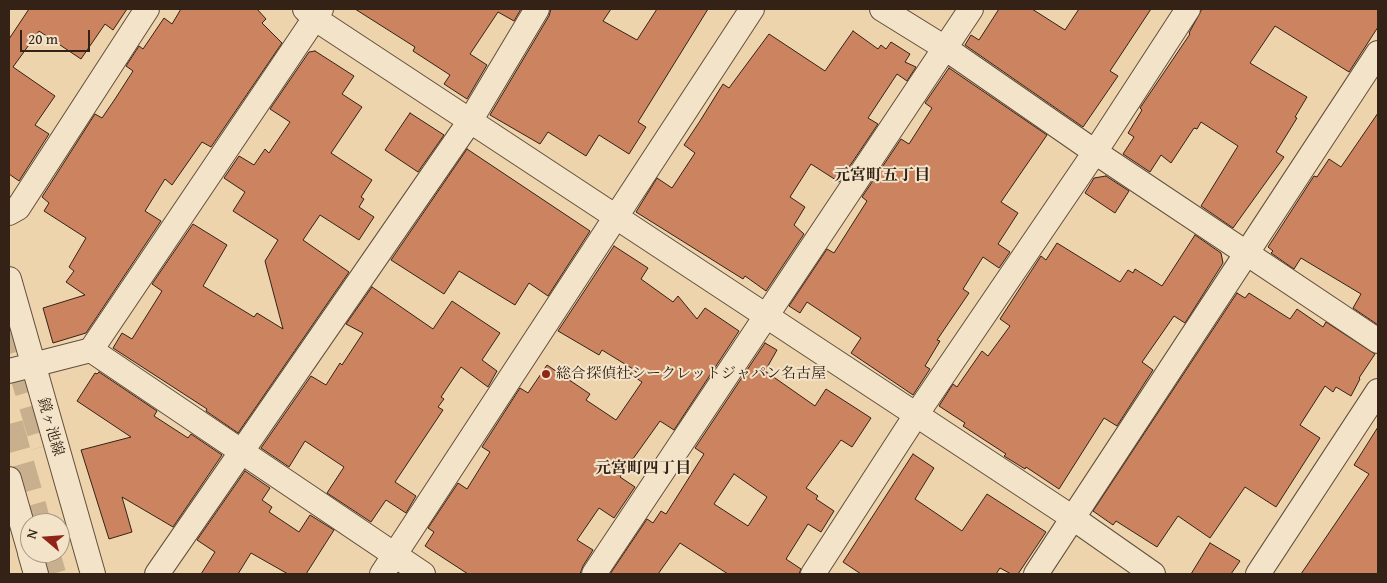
<!DOCTYPE html>
<meta charset="utf-8">
<style>
body{margin:0}
#map{position:relative;width:1387px;height:583px;overflow:hidden;background:#edd4ac;font-family:"Gentium Book Plus",serif}
canvas{display:block}
.frame{position:absolute;inset:0;border:10px solid #342217;pointer-events:none}
.north{position:absolute;left:20px;top:513px;width:50px;height:50px;box-sizing:border-box;background:#f3e3c9;border:1px solid #a79682;border-radius:50%;rotate:288deg;font-size:14px;font-weight:700;line-height:20px;text-align:center;color:#342217}
.north::after{content:'';display:block;margin:auto;width:18px;height:22px;background:#8f2418;clip-path:polygon(50% 0,100% 100%,50% 72%,0 100%)}
.scale{position:absolute;left:20px;top:30px;width:70px;height:22px;box-sizing:border-box;border:2px solid #342217;border-top:0;padding-left:6px;font-size:15px;line-height:18px;white-space:nowrap;color:#342217;-webkit-text-stroke:4px #f3e3c9;paint-order:stroke}
</style>
<div id="map">
<canvas width="1387" height="583"></canvas>
<div class="frame"></div>
<div class="north">N</div>
<div class="scale">20 m</div>
</div>
<script>
const ctx = document.querySelector('canvas').getContext('2d');
ctx.lineJoin = 'round';
function paint(path, color) { ctx.fillStyle = color; ctx.fill(path, 'evenodd'); }
const toPath = rows => new Path2D(rows.map(r => 'M' + r).join(''));
function trace(path, color, width, dash) { ctx.strokeStyle = color; ctx.lineWidth = width; ctx.lineCap = dash ? 'butt' : 'round'; ctx.setLineDash(dash || []); ctx.stroke(path); }
function drawText(font, color, halo, rows, align = 'center') {
  ctx.font = font + ' "Gentium Book Plus","Noto Serif JP",serif'; ctx.lineWidth = 4; ctx.setLineDash([]); ctx.textBaseline = 'middle'; ctx.strokeStyle = halo; ctx.fillStyle = color; for (const [text, x, y, turn = 0] of rows) {
    ctx.save(); ctx.translate(x, y); ctx.rotate((+turn || 0) * Math.PI / 180); ctx.textAlign = isNaN(turn) ? turn : align; if (halo) ctx.strokeText(text, 0, 0); ctx.fillText(text, 0, 0); ctx.restore();
  }
}
const building = toPath([
 [29,9,127,9,113,30,105,24,81,59,39,31,13,67,55,96,35,125,49,134,19,181,9,174,9,39,29,9],
 [181,9,257,9,266,19,262,23,282,43,211,147,202,142,172,185,165,179,145,211,161,221,86,333,53,343,43,308,85,295,66,282,74,271,69,267,86,238,44,211,49,203,42,197,95,114,102,118,115,99,133,71,126,66,139,46,143,49,164,18,172,24,181,9],
 [355,9,521,9,514,21,498,12,470,54,487,65,467,99,444,84,450,75,413,51,415,47,355,9],
 [551,9,611,9,603,21,637,40,657,9,708,9,638,122,646,127,629,154,599,135,586,156,548,132,540,144,490,115,549,16,551,9],
 [999,9,1032,9,1065,30,1079,9,1151,9,1110,71,1118,76,1083,127,965,45,971,35,979,40,999,9],
 [1202,9,1378,9,1378,27,1349,72,1275,26,1250,63,1307,97,1295,117,1297,118,1276,152,1284,157,1233,228,1201,206,1238,146,1201,122,1197,129,1194,128,1171,163,1161,155,1150,172,1123,154,1134,137,1128,133,1142,110,1140,108,1190,34,1189,33,1202,9],
 [853,31,878,49,881,45,886,49,891,42,910,54,905,62,916,67,907,81,897,74,868,118,878,124,839,182,811,164,790,197,805,207,794,225,804,234,766,291,745,276,743,279,636,212,657,178,672,188,695,153,684,145,700,121,723,84,729,88,769,34,825,71,853,31],
 [315,51,354,76,342,94,362,107,331,153,372,180,361,197,364,199,359,207,374,217,359,240,320,215,303,240,349,272,238,433,206,411,207,409,113,348,122,333,132,339,162,291,152,284,193,224,227,245,203,286,254,317,257,313,283,329,265,261,278,240,233,211,245,192,224,178,239,156,254,165,265,149,269,153,290,122,270,109,309,52,315,51],
 [949,68,1047,135,1001,202,1018,213,998,244,1010,252,999,268,983,257,963,289,969,293,937,340,940,341,925,366,930,369,913,395,851,353,861,338,807,302,800,313,789,306,827,249,834,253,867,201,862,197,901,139,909,144,932,108,925,103,949,68],
 [410,113,444,135,418,172,385,150,410,113],
 [1378,113,1378,325,1353,308,1361,294,1301,258,1294,269,1271,253,1273,251,1268,247,1314,176,1317,177,1329,159,1341,167,1378,113],
 [467,149,590,231,548,296,529,283,515,305,459,271,444,294,391,260,467,149],
 [1106,176,1129,191,1115,213,1085,193,1094,178,1106,176],
 [1195,235,1221,253,1223,263,1185,323,1174,316,1142,362,1153,370,1117,426,1104,418,1059,489,1026,467,1025,469,1004,456,1006,454,963,426,965,423,939,406,953,384,957,387,982,351,988,356,1010,326,1000,319,1041,256,1046,260,1057,243,1120,282,1128,270,1133,273,1135,269,1162,286,1195,235],
 [614,246,648,268,641,279,673,302,678,296,697,319,705,308,739,331,674,430,660,421,620,477,635,487,614,518,599,508,577,540,593,550,583,566,580,574,468,574,425,546,434,532,428,528,458,483,467,489,490,452,482,447,520,388,528,393,547,365,590,394,586,400,616,420,642,382,630,374,633,369,602,350,599,355,558,331,614,246],
 [372,287,433,329,452,301,500,333,482,360,497,371,488,387,461,367,441,397,444,399,438,407,443,410,395,482,416,496,406,513,386,500,371,522,327,493,344,467,305,441,289,467,261,448,311,376,326,385,340,363,342,365,363,333,346,324,372,287],
 [1237,293,1245,298,1249,293,1290,319,1297,309,1323,327,1326,322,1375,354,1359,378,1360,379,1351,396,1336,387,1333,392,1325,386,1300,425,1320,438,1276,507,1245,487,1210,538,1178,516,1157,547,1116,521,1113,525,1093,511,1237,293],
 [765,343,777,350,765,371,815,406,826,389,871,418,852,447,841,440,806,488,818,496,816,499,834,511,821,532,808,524,786,559,801,569,799,574,728,574,680,543,658,574,610,574,647,519,653,523,661,511,666,514,704,454,695,448,765,343],
 [734,474,767,497,748,526,714,504,734,474],
 [99,372,157,411,154,416,188,438,191,434,222,455,173,527,122,497,132,532,109,539,81,450,131,437,77,401,95,373,97,374,99,372],
 [1378,427,1378,574,1301,574,1369,474,1354,465,1378,427],
 [913,454,934,468,915,499,962,531,987,494,1046,532,1018,574,1011,574,1000,568,996,574,861,574,843,562,913,454],
 [245,471,270,488,262,500,272,507,269,512,299,532,310,515,334,530,306,574,288,574,251,553,238,574,201,574,215,552,197,540,245,471],
 [1210,543,1240,561,1231,574,1191,574,1210,543]
]);
paint(building, '#cc8460');
trace(building, '#342217', 1);
trace(toPath([
 [9,325,45,446],
 [9,424,37,523],
 [46,553,52,574]
]), '#c8b08e', 28, [28, 14]);
const minor = toPath([
 [305,9,314,18,1073,518,1153,574],
 [882,9,945,48,1095,152,1378,341],
 [9,213,18,208,147,9],
 [9,279,93,574],
 [91,350,423,574],
 [9,371,91,350,321,9],
 [9,479,30,552],
 [30,553,36,574],
 [157,574,470,121,537,9],
 [382,574,752,9],
 [594,574,971,9],
 [813,574,916,415,1095,152,1188,9],
 [1036,574,1378,53],
 [1258,574,1378,391]
]);
trace(minor, '#624e3c', 26);
trace(minor, '#f3e3c9', 24);
for (const [x, y, r, color] of [
 [546,374,5,"#8f2418"]
]) { const dot = new Path2D(); dot.arc(x, y, r, 0, 2 * Math.PI); ctx.fillStyle = color; ctx.fill(dot); trace(dot, '#f3e3c9', 2); }
drawText('15px', '#342217', '#f3e3c9', [
 ["総合探偵社シークレットジャパン名古屋",556,374]
], 'left');
drawText('15px', '#342217', '#f3e3c9', [
 ["鏡ヶ池線",50,427,74]
]);
drawText('bold 16px', '#342217', '#f3e3c9', [
 ["元宮町五丁目",882,176],
 ["元宮町四丁目",643,469]
]);
</script>
